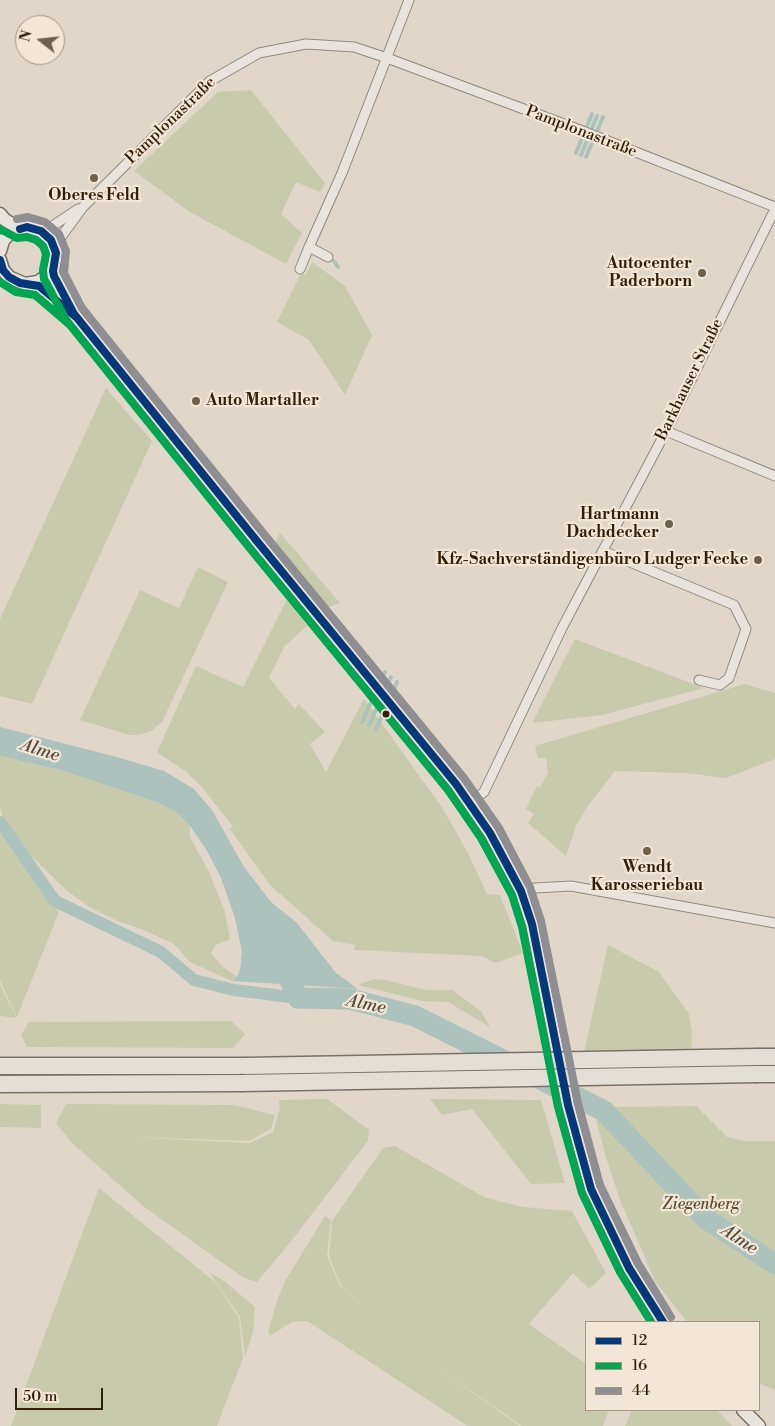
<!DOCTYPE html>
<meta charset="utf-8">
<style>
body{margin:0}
#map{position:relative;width:775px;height:1426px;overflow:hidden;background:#e0d7ca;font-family:"Libre Bodoni",serif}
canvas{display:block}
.legend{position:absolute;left:585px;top:1321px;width:175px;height:90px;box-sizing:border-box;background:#f1e6d7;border:1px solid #a59685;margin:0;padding:6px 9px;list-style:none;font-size:15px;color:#321f0a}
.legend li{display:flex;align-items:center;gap:10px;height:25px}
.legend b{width:25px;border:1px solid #a59685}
.north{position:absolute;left:15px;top:15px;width:50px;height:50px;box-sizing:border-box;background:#f1e6d7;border:1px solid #a59685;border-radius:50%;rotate:286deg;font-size:14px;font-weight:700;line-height:20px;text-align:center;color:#321f0a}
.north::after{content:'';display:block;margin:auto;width:18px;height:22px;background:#6f5f4d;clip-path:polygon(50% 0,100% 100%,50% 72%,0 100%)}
.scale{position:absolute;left:15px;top:1388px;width:88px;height:22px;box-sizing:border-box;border:2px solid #321f0a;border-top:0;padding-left:6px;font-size:15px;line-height:18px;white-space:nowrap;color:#321f0a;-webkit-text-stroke:4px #f1e6d7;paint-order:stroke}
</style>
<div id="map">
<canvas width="775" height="1426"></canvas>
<ul class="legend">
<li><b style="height:6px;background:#05377b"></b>12</li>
<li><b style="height:6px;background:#00a651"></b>16</li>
<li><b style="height:6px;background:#8f8f92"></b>44</li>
</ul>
<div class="north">N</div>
<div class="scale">50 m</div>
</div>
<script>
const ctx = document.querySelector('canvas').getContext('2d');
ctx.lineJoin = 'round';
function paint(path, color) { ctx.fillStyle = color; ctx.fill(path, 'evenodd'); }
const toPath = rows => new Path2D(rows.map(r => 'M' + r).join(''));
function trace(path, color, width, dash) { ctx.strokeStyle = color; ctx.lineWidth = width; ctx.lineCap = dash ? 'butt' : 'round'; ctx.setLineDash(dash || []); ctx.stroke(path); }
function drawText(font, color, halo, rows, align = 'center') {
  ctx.font = font + ' "Libre Bodoni",serif'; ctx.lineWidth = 4.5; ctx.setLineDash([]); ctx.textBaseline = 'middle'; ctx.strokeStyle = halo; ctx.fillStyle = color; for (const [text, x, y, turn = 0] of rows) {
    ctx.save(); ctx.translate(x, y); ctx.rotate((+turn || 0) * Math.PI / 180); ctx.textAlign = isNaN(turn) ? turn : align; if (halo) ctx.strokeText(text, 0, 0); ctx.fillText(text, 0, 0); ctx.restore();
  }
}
paint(toPath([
 [251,90,325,183,320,192,296,182,281,214,302,233,286,264,190,212,134,171,218,92],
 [312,262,345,286,372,335,345,395,309,340,277,322,301,273,306,275],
 [106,388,152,441,32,704,0,696,0,619],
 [280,533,340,603,326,608,274,545],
 [198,567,228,582,162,722,151,731,139,735,129,735,80,720,140,590,179,608],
 [287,599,307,626,284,647,269,678,295,709,299,704,325,732,310,744,326,772,364,699,441,806,467,851,487,894,500,895,523,953,496,963,481,956,354,950,355,945,333,941,270,885,230,829,233,826,200,785,185,771,157,752,196,666,243,687],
 [575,639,704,688,602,715,532,723],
 [745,684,775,693,775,759,726,778,684,773,615,771,587,807,576,826,566,856,528,823,534,814,526,809,537,786,540,787,548,773,546,758,538,758,535,746],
 [0,756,64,771,159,803,177,813,190,826,190,837,209,872,224,909,230,939,216,945,211,953,222,966,237,977,232,981,190,962,174,944,141,929,115,920,91,908,66,890,25,850,4,819,0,808],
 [0,833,59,912,17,1017,0,981],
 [608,945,659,972,689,1014,692,1032,690,1082,584,1052],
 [374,979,385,980,426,990,452,990,481,1011,490,1027,448,1002,422,1001,358,985],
 [0,985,17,1018,0,1016],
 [231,1021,245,1034,233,1048,27,1047,21,1035,29,1022],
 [327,1099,369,1130,368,1141,292,1240,257,1282,244,1278,143,1206,71,1142,56,1123,66,1104,234,1105,275,1115,271,1129,249,1141,129,1137,250,1143,273,1132,280,1108,279,1100],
 [430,1099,541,1100,565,1183,531,1184,472,1109,442,1115],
 [0,1104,41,1105,41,1128,0,1127],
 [696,1106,727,1137,744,1141,775,1141,775,1390,759,1383,759,1322,687,1322,655,1281,620,1200,605,1154,593,1107],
 [395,1146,484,1197,523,1207,572,1211,606,1273,589,1289,573,1273,529,1324,586,1364,586,1410,609,1410,603,1426,522,1426,429,1362,520,1426,468,1426,307,1321,292,1322,271,1335,268,1332,278,1298,285,1281,325,1216,331,1220,327,1256,340,1286,369,1312,341,1286,329,1256,332,1221,383,1148],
 [99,1188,215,1282,239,1318,243,1358,217,1426,11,1426],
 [209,1272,224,1281,255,1307,253,1332,245,1357,240,1317],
 [632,1410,717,1410,732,1426,625,1426]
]), '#c7caad');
paint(toPath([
 [0,727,117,757,164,771,194,789,212,810,244,867,271,902,297,923,336,973,358,989,232,981,237,977,240,970,242,952,235,918,221,878,206,849,190,826,177,813,159,803,64,771,0,756]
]), '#adc2bc');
trace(toPath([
 [576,153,592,114],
 [581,155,597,116],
 [586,157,603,117],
 [334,261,338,267],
 [390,698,397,682],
 [362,722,385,672],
 [369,725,391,677],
 [376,729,387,705]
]), '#adc2bc', 4);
trace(toPath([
 [0,822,55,901,161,952,194,980,234,990,298,998]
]), '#adc2bc', 12);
trace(toPath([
 [280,959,298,998,350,999,415,1016,604,1111,705,1218,775,1264]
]), '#adc2bc', 21);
const street = toPath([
 [37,228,51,227,78,209],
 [56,252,61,237,83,207,210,81,259,53,306,44,354,47,387,58,580,130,775,207],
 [328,257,309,247,342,173,409,0],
 [300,269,309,247],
 [666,431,775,476],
 [603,551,734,605,746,629,729,678,720,685,699,680],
 [470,803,484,792,562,628,666,431,775,209],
 [521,891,535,888,571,886,775,923]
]);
const secondary = toPath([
 [0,214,5,220,20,229],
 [0,251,3,241,7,236,20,229,27,227,41,231,51,240,56,253,53,271,54,276,74,314,256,540,456,784,490,833,521,891,532,924,568,1105,591,1189,629,1268,663,1322],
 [0,260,3,270,9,277,25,284,38,282,46,276,54,264],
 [30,284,39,286,68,310],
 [743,1410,759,1426]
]);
const highway = toPath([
 [758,1057,775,1057],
 [0,1066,245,1066],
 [757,1074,775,1074],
 [0,1084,241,1083]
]);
trace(street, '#928b81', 11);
trace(secondary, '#797168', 15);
trace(highway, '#797168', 19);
trace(street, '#e8e3dc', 9);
trace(secondary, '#e8e3dc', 12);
trace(highway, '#e3ded6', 16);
const highwayBridge = toPath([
 [245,1066,758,1057],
 [241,1083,757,1074]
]);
trace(highwayBridge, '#797168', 19, []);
trace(highwayBridge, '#e3ded6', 16);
trace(toPath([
 [20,229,27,227,41,231,51,240,56,253,53,271,54,276,74,314,256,540,456,784,490,833,521,891,532,924,568,1105,591,1189,629,1268,663,1322],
 [0,260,3,270,9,277,20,283,39,286,76,317]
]), '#05377b', 8);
trace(toPath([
 [0,229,17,238,27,237,36,240,43,246,46,254,43,270,44,279,66,320,248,546,448,790,481,838,512,895,522,927,558,1107,582,1193,620,1272,651,1322],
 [0,282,16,292,35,295,70,325]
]), '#00a651', 8);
trace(toPath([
 [17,219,28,217,45,222,59,234,66,251,64,273,82,308,264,534,464,778,499,828,530,887,541,921,578,1103,600,1185,638,1263,671,1317]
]), '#8f8f92', 8);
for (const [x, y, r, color] of [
 [94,178,5,"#6f5f4d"],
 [702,273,5,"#6f5f4d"],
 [196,401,5,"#6f5f4d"],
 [669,524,5,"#6f5f4d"],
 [758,560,5,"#6f5f4d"],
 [386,714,4.5,"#321f0a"],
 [647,851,5,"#6f5f4d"]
]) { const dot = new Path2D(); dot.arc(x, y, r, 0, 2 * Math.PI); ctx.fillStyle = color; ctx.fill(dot); trace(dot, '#f1e6d7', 2); }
drawText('16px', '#321f0a', '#f1e6d7', [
 ["Pamplonastraße",171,121,-44],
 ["Pamplonastraße",581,132,21],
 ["Barkhauser Straße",690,380,-64]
]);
drawText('bold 16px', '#321f0a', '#f1e6d7', [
 ["Oberes Feld",94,196,"center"],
 ["Autocenter",692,264],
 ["Paderborn",692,282],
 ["Auto Martaller",206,401,"left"],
 ["Hartmann",659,515],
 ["Dachdecker",659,533],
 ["Kfz-Sachverständigenbüro Ludger Fecke",748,560],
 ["Wendt",647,868,"center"],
 ["Karosseriebau",647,886,"center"]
], 'right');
drawText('italic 16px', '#594f34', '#f1e6d7', [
 ["Ziegenberg",701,1205]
]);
drawText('italic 18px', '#504d3e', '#f1e6d7', [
 ["Alme",40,751,17],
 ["Alme",366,1005,12],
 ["Alme",739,1240,33]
]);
</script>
